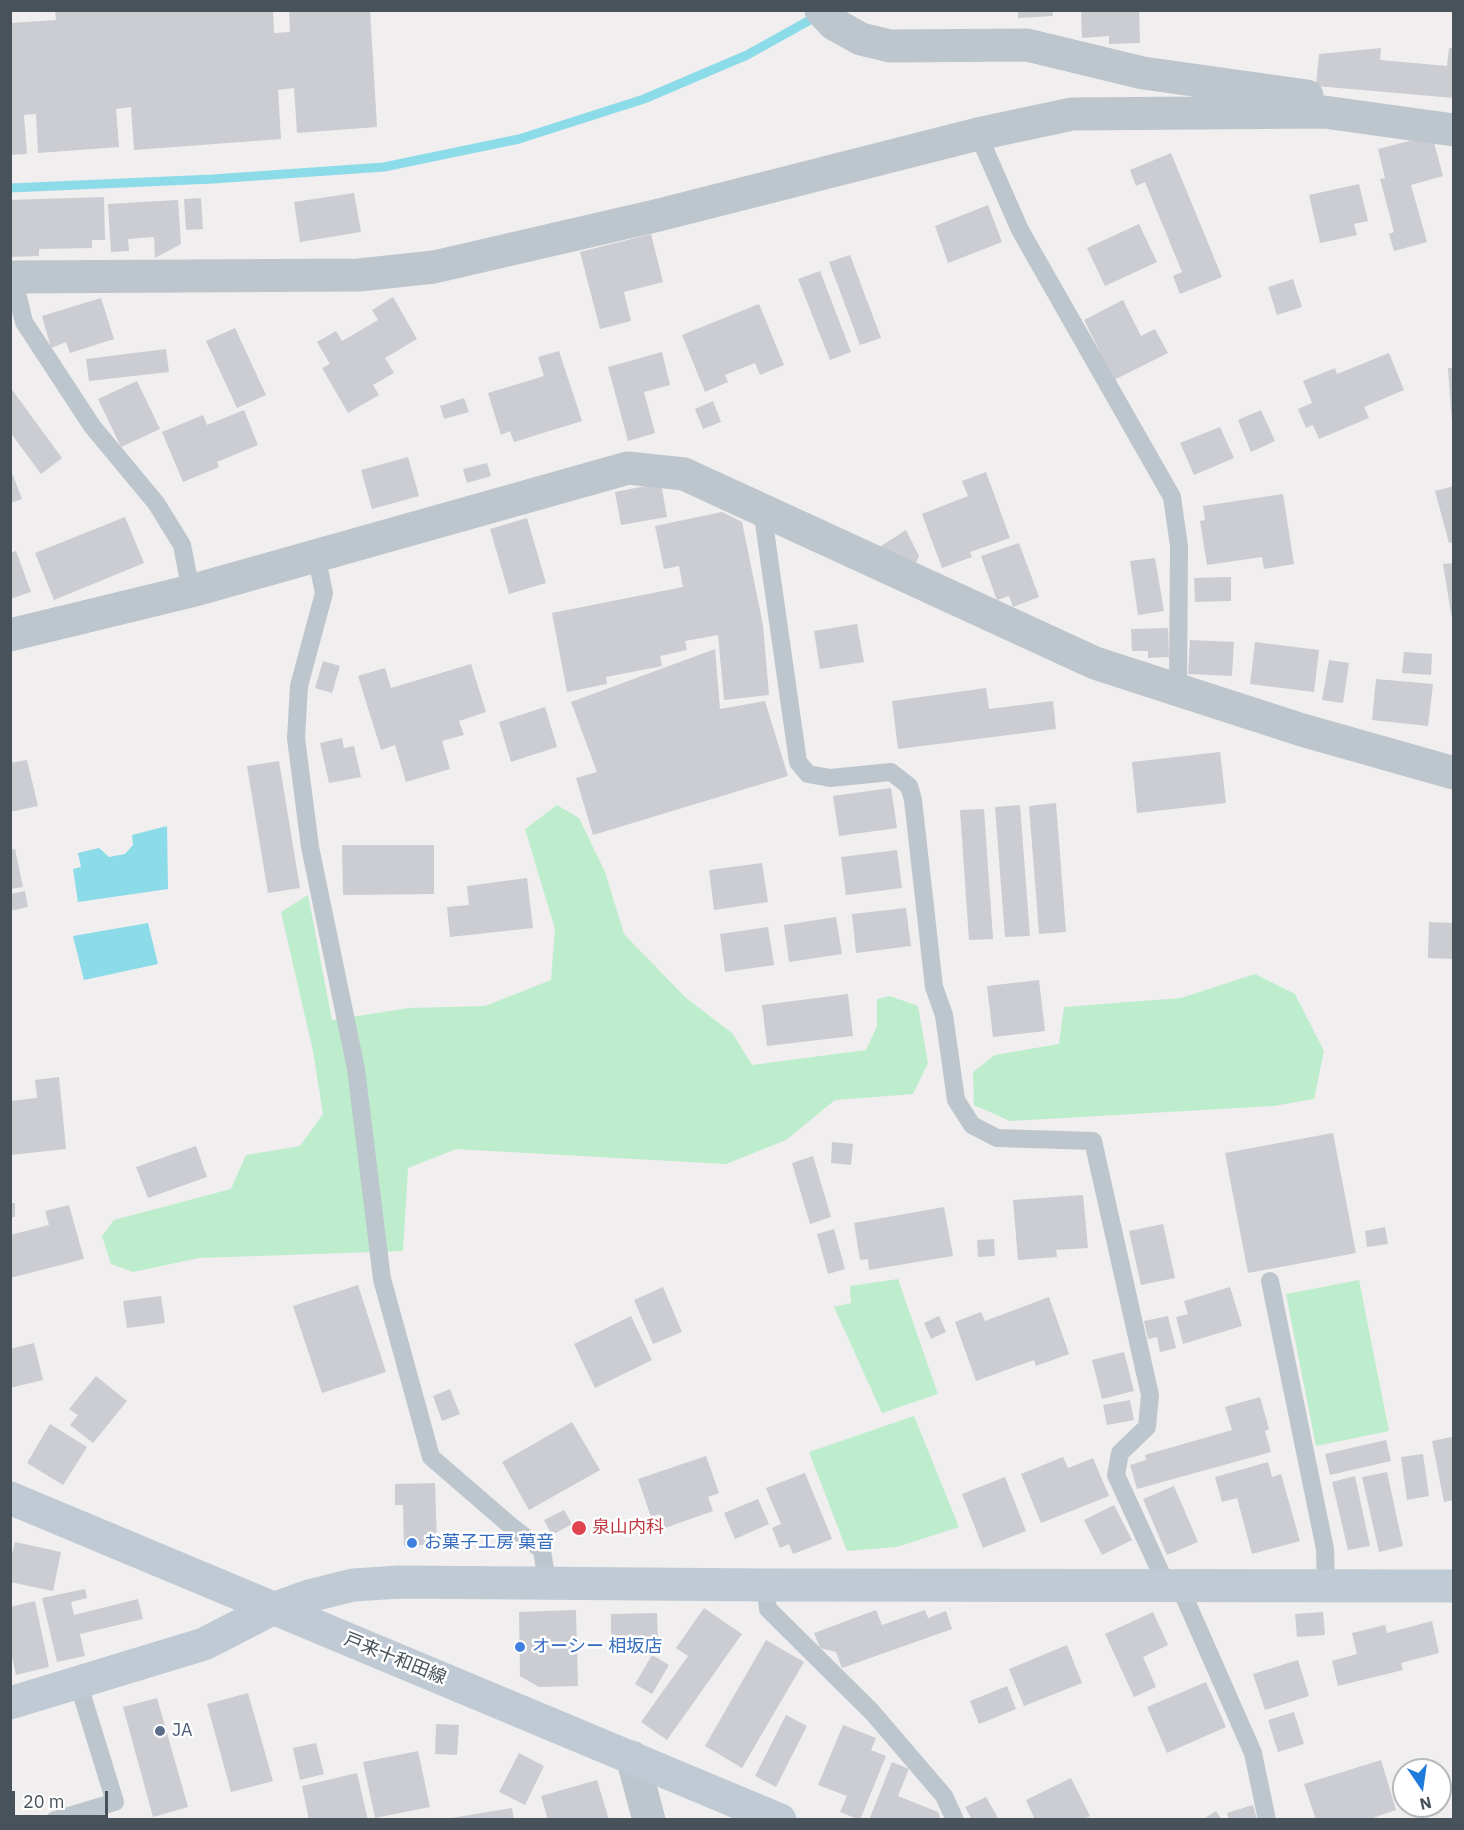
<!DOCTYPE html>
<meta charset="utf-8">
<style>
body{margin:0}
#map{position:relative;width:1464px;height:1830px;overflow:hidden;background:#f0eeee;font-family:"IBM Plex Sans",sans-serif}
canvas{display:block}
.frame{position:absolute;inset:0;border:12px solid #47525b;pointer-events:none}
.north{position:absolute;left:1392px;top:1758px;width:60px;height:60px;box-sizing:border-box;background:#fff;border:2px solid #b5babd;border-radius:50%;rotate:167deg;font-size:16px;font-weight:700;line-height:24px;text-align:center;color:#47525b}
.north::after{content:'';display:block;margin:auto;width:21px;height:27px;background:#1e7bdb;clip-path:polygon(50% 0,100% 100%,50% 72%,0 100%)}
.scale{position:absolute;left:12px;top:1791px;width:96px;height:27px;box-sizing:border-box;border:3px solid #47525b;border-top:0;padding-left:8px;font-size:18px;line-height:21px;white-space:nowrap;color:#47525b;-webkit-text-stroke:4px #fff;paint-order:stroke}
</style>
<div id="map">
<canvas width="1464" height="1830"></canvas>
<div class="frame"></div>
<div class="north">N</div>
<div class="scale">20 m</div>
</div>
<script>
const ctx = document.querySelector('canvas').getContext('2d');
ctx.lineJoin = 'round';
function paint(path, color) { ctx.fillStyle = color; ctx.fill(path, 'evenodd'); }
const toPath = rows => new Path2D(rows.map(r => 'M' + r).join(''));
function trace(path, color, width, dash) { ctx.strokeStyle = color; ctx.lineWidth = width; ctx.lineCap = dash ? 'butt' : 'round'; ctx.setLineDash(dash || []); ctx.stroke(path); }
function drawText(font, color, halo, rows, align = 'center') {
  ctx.font = font + ' "IBM Plex Sans","Noto Sans JP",sans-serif'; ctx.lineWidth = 5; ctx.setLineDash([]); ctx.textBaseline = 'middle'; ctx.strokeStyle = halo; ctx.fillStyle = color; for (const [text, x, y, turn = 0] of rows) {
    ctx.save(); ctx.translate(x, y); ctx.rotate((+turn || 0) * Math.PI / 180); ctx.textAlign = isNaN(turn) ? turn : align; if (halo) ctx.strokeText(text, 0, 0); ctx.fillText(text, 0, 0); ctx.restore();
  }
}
paint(toPath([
 [557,805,579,818,605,872,624,934,685,997,733,1034,752,1065,866,1050,877,1026,877,999,890,996,918,1006,928,1063,913,1094,835,1100,786,1140,726,1164,456,1149,408,1168,403,1251,199,1258,133,1272,111,1264,102,1236,114,1220,231,1189,246,1155,300,1146,323,1114,313,1051,281,912,308,895,332,1020,409,1008,485,1006,551,980,555,929,525,829],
 [1255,974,1295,994,1324,1051,1314,1099,1273,1106,1010,1121,974,1105,973,1072,995,1055,1059,1044,1064,1007,1181,998],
 [898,1279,938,1394,882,1413,834,1307,851,1303,850,1286],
 [1359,1280,1389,1431,1316,1446,1286,1294],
 [914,1416,959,1527,897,1547,847,1551,809,1452]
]), '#bdedcd');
paint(toPath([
 [167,826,168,889,78,902,73,869,81,867,78,853,99,848,109,857,125,854,133,845,132,835],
 [148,923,158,964,84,980,73,936]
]), '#8bdbe9');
trace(toPath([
 [10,188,213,179,384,167,519,139,644,99,747,55,819,15]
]), '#8bdbe9', 9);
paint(toPath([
 [55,10,273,10,274,33,290,32,289,10,370,10,377,127,297,133,294,88,278,90,281,139,134,150,131,107,116,109,119,147,38,153,36,114,24,115,27,154,10,155,10,23,56,20],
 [1018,10,1052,10,1053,16,1018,18],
 [1081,10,1139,10,1140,43,1109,44,1109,36,1082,38],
 [1381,48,1380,60,1447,66,1449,48,1454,48,1454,98,1316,86,1319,54],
 [1432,135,1443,176,1411,185,1427,242,1394,251,1389,234,1394,232,1380,179,1385,178,1378,149],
 [1171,153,1222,277,1180,294,1173,276,1182,272,1145,182,1136,186,1130,170],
 [1359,184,1368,221,1354,224,1357,235,1320,243,1309,195],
 [354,193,361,232,300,242,294,202],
 [104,197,105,240,92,240,92,248,39,249,39,256,10,257,10,200],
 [201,198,203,229,186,230,184,199],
 [178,200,181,244,155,258,154,237,128,239,129,251,111,252,108,204],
 [988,205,1002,242,948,263,935,226],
 [1139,224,1157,262,1105,286,1087,248],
 [651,234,663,282,624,292,631,321,600,329,580,252],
 [850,255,881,338,860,345,829,262],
 [820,271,851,352,830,360,798,279],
 [1293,279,1302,307,1277,315,1268,287],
 [393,297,417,339,385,358,394,373,373,385,379,395,348,413,322,368,330,364,317,342,336,331,342,341,378,320,372,310],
 [101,298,114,339,70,353,66,342,51,348,42,316],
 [1123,300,1141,336,1155,329,1168,353,1114,380,1084,320],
 [759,304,784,365,760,375,755,363,725,375,728,382,705,392,682,335],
 [235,328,266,395,237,408,206,341],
 [166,349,169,372,89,381,86,359],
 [559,351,582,421,514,442,510,431,501,435,488,393,544,376,538,357],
 [662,352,670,385,644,392,655,433,628,441,608,367],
 [1389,353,1404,390,1364,407,1369,418,1319,439,1313,425,1306,428,1298,409,1312,403,1303,381,1335,368,1337,374],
 [1448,368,1454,368,1454,422,1452,422],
 [137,381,160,429,121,447,98,399],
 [10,387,62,458,41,474,10,432],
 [464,398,469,412,444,419,440,406],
 [713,401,721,422,703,429,695,409],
 [244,410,258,445,217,462,219,467,183,482,162,432,203,415,207,425],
 [1261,410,1275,441,1251,452,1238,420],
 [1220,427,1234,458,1194,475,1180,443],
 [408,457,419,496,372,509,361,470],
 [487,463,491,476,467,483,463,469],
 [10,468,22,499,10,503],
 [986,472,1010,538,970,552,972,557,942,568,922,514,968,496,962,481],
 [661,483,667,517,621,525,615,492],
 [1454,486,1454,542,1449,543,1435,491],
 [1283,494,1294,564,1264,569,1262,557,1207,565,1200,521,1205,520,1203,506],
 [722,512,742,522,763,625,769,695,724,700,718,635,685,641,687,650,660,656,662,666,606,677,607,684,567,692,552,613,683,587,679,566,664,569,655,526],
 [125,517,144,563,54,600,35,553],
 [527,518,546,583,509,594,490,529],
 [906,530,919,556,915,565,878,548],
 [1019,543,1039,597,1013,607,1009,596,997,600,981,556],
 [16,551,31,592,10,599,10,553],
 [1155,558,1164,611,1138,615,1130,561],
 [1454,563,1454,619,1452,619,1443,564],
 [1231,577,1231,601,1195,602,1194,578],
 [857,624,864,662,820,669,814,631],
 [1168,628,1169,657,1148,658,1148,651,1132,651,1131,629],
 [1190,640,1234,642,1232,676,1188,674],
 [1255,642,1319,650,1314,692,1250,684],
 [715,649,720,709,765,701,788,776,593,835,576,778,597,772,571,702],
 [1404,652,1432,654,1431,675,1402,673],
 [1329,660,1349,663,1343,703,1322,700],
 [323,661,340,666,332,693,315,688],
 [471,664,486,712,459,721,464,735,442,741,450,769,406,782,395,745,381,750,358,676,385,668,391,688],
 [1376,679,1433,684,1428,726,1372,720],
 [986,688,989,709,1053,701,1056,729,898,749,892,701],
 [545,707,557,747,511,762,499,722],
 [342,738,344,748,354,746,361,777,329,783,320,743],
 [1220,752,1226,803,1137,813,1132,762],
 [27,760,38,806,10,812,10,763],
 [279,761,300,888,268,893,247,766],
 [891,788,897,828,839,836,833,796],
 [1056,803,1066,932,1039,934,1029,806],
 [1020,805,1030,936,1005,937,995,807],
 [984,809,993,939,969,940,960,810],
 [342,845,434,845,434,894,343,895],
 [15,849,23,887,10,889,10,850],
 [897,850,902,888,846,895,841,857],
 [762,863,768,902,714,910,709,870],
 [527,878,533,928,450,937,447,907,469,905,467,886],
 [25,891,28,907,10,911,10,894],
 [906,908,911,946,856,953,852,914],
 [836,917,842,954,789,962,784,925],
 [1429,922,1454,923,1454,959,1428,958],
 [768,927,774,965,725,972,720,934],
 [1039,980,1045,1031,993,1037,987,986],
 [848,994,853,1036,767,1046,762,1005],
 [59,1077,66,1149,10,1155,10,1101,37,1098,35,1080],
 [1333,1133,1356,1253,1248,1273,1225,1153],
 [832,1142,853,1144,851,1165,831,1163],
 [196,1146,207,1177,148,1198,136,1167],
 [813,1156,831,1217,810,1224,792,1163],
 [1083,1195,1088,1248,1056,1250,1057,1257,1018,1260,1013,1200],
 [10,1203,15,1203,15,1217,10,1217],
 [69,1205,84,1259,10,1278,10,1235,49,1225,45,1211],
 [944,1207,953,1256,869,1270,868,1259,860,1260,854,1223],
 [1163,1224,1175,1278,1141,1285,1129,1231],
 [1385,1227,1388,1244,1367,1247,1365,1231],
 [834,1229,845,1269,828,1274,817,1234],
 [994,1239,995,1256,978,1257,977,1240],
 [358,1285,386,1372,322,1393,293,1306],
 [663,1287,682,1332,653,1344,634,1300],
 [1230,1287,1242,1326,1183,1344,1176,1317,1188,1314,1184,1301],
 [161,1296,165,1323,127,1328,123,1301],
 [1049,1297,1069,1354,1036,1366,1034,1360,976,1381,955,1322,981,1312,985,1321],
 [631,1316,652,1360,595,1388,574,1344],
 [939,1316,946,1332,931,1339,924,1323],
 [1168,1316,1176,1348,1160,1352,1157,1337,1148,1339,1144,1321],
 [34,1343,43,1380,10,1388,10,1349],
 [1124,1352,1134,1391,1102,1399,1092,1360],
 [96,1376,127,1401,93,1443,70,1425,78,1415,69,1409],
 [450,1389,460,1414,442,1421,433,1396],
 [1260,1397,1269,1429,1265,1431,1271,1452,1137,1489,1130,1465,1146,1460,1145,1455,1232,1430,1225,1407],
 [1130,1400,1134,1420,1107,1425,1103,1405],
 [572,1422,600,1470,529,1510,502,1462],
 [50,1424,87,1447,63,1485,27,1463],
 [1451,1437,1454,1444,1454,1500,1444,1502,1432,1441],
 [1386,1440,1391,1461,1330,1475,1325,1454],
 [1423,1454,1429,1496,1407,1500,1401,1457],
 [706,1456,719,1493,708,1497,713,1511,665,1528,660,1514,651,1517,638,1479],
 [1063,1457,1068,1468,1093,1458,1109,1496,1041,1523,1021,1474],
 [1268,1462,1272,1477,1281,1474,1300,1541,1252,1554,1237,1498,1222,1502,1215,1477],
 [1387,1472,1403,1546,1379,1552,1362,1477],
 [805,1473,832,1539,793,1554,789,1544,780,1548,772,1528,781,1524,766,1488],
 [1355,1476,1370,1546,1348,1550,1332,1482],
 [1005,1477,1026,1531,983,1548,962,1494],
 [435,1483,437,1544,404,1546,403,1505,395,1505,395,1484],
 [1174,1486,1198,1542,1167,1555,1143,1499],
 [758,1499,769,1524,735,1539,724,1513],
 [1114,1505,1132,1540,1102,1555,1084,1520],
 [564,1510,572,1524,552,1535,544,1520],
 [15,1542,61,1552,53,1591,10,1582,10,1561],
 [85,1589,87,1598,71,1602,74,1615,138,1599,143,1619,80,1634,85,1656,57,1662,42,1598],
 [35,1601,49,1667,16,1675,10,1649,10,1607],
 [704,1608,742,1634,667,1740,641,1722,688,1656,676,1648],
 [576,1610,578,1686,539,1687,520,1676,519,1612],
 [876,1610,882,1625,925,1610,928,1618,946,1611,952,1629,842,1668,836,1652,820,1648,814,1633],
 [1153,1612,1168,1645,1143,1657,1156,1687,1134,1697,1105,1634],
 [1323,1612,1325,1635,1297,1637,1295,1614],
 [657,1613,658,1645,611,1645,611,1614],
 [1432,1621,1439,1653,1401,1663,1403,1670,1338,1686,1332,1661,1357,1654,1352,1633,1385,1625,1387,1633],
 [766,1640,804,1662,742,1768,705,1746],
 [1067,1645,1082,1683,1024,1706,1009,1669],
 [652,1655,669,1665,652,1694,635,1684],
 [1298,1660,1309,1696,1265,1710,1253,1674],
 [1206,1682,1226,1727,1167,1753,1147,1707],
 [1007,1686,1016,1709,979,1724,970,1701],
 [248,1693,273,1781,231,1792,207,1704],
 [157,1698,188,1807,153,1817,123,1707],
 [1294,1712,1304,1744,1278,1752,1268,1720],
 [786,1715,807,1726,776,1787,755,1776],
 [436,1724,459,1725,457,1755,435,1754],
 [843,1725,876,1738,871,1750,886,1756,860,1820,840,1812,847,1796,818,1785],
 [316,1743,324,1774,300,1780,293,1748],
 [418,1751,430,1807,375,1818,363,1762],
 [519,1753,544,1766,525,1805,499,1792],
 [1381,1760,1396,1810,1367,1820,1316,1820,1304,1784],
 [892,1762,909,1769,898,1796,938,1812,941,1820,869,1820],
 [357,1773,368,1820,309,1820,302,1786],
 [1071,1778,1090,1816,1082,1820,1035,1820,1026,1800],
 [597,1780,609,1820,548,1820,541,1796],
 [986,1797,998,1818,972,1820,965,1807],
 [1253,1805,1257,1820,1229,1820,1227,1813],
 [512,1808,514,1820,451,1820,451,1818],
 [1216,1811,1222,1820,1202,1820]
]), '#cbcdd3');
trace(toPath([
 [978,134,1020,230,1172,497,1179,546,1178,690],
 [13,277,24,322,92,426,156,503,182,545,191,591],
 [762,509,798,762,808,774,830,778,891,772,909,786,913,800,934,987,944,1015,956,1100,972,1125,997,1138,1093,1141,1150,1395,1147,1427,1120,1453,1116,1475,1166,1584],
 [316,555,324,593,299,686,296,738,310,847,356,1069,382,1279,431,1457,512,1527,542,1550,547,1583],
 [1270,1281,1325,1549,1326,1585],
 [765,1585,768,1609,872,1712,944,1796,955,1820],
 [1179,1585,1253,1753,1267,1820],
 [55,1820,115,1802,78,1682]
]), '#bdc6cd', 18);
trace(toPath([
 [821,10,834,24,861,39,890,46,1027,45,1143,73,1307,96],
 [10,277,359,275,434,267,659,215,978,134,1072,114,1324,112,1454,130],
 [10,635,191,591,628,468,684,474,1095,663,1302,730,1454,773],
 [632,1757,649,1820]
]), '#bdc6cd', 33);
trace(toPath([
 [10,1498,780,1820],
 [10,1703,204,1644,272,1609,309,1596,353,1585,400,1582,765,1585,1454,1586]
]), '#bfcad4', 33);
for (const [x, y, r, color] of [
 [579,1528,8,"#e0444e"],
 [412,1543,6,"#3f7fe0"],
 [520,1647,6,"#3f7fe0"],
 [160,1731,6,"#5c6f8a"]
]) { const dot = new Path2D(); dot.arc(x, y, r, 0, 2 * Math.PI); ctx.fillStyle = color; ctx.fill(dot); trace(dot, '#fff', 2); }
drawText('18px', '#be3a42', '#fff', [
 ["泉山内科",592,1528]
], 'left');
drawText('18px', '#366cbe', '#fff', [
 ["お菓子工房 菓音",424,1543],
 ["オーシー 相坂店",532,1647]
], 'left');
drawText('18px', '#47525b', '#fff', [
 ["戸来十和田線",395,1659,22]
]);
drawText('18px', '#4e5e75', '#fff', [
 ["JA",172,1731]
], 'left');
</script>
